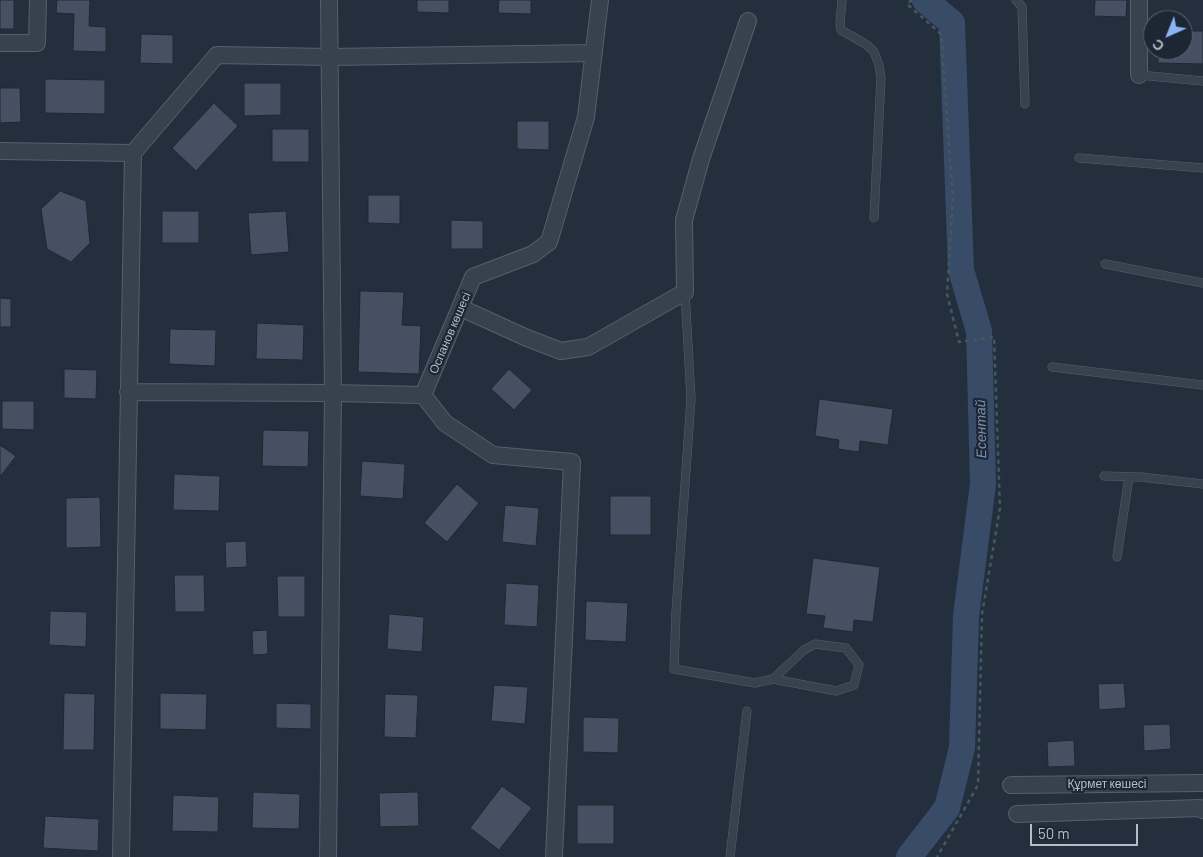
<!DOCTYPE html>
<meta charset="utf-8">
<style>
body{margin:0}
#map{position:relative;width:1203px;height:857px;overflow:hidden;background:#242f3e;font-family:Barlow,sans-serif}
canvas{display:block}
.north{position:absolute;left:1143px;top:10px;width:50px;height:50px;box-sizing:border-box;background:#1d2633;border:1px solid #59626f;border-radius:50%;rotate:224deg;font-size:14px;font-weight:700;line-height:20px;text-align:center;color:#b4bcc9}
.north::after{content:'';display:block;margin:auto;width:18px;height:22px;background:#8ab4f8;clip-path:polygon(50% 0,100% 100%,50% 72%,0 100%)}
.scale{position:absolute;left:1030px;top:824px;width:108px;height:22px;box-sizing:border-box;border:2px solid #b4bcc9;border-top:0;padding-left:6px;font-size:15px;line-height:18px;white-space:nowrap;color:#b4bcc9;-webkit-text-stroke:4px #1d2633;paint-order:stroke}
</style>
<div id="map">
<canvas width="1203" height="857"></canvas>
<div class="north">С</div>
<div class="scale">50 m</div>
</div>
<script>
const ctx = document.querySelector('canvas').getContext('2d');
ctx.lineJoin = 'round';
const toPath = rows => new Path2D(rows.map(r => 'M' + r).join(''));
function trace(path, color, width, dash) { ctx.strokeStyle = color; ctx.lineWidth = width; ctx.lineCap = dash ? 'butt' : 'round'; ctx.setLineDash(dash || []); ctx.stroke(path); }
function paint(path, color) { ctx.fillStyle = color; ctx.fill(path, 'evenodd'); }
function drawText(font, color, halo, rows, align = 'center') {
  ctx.font = font + ' Barlow,sans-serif'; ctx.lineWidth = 4.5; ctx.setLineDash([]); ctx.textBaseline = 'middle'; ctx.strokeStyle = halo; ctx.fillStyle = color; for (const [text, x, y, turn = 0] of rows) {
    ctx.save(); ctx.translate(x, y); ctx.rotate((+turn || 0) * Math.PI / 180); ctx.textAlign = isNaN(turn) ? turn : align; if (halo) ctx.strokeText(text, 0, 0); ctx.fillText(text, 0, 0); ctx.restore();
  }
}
trace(toPath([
 [909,857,947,808,962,748,966,616,983,484,979,331,961,270,952,23,925,0]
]), '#394c67', 26);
const building = toPath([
 [0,0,14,0,14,29,0,29,0,0],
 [57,0,90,0,89,26,106,27,106,52,73,51,74,14,56,13,57,0],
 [417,0,449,0,449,13,417,12,417,0],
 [499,0,531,0,531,14,498,13,499,0],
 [1095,0,1127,0,1126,17,1094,16,1095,0],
 [1183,31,1203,31,1203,64,1158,63,1158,50,1183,50,1183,31],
 [141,34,173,35,173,64,140,63,141,34],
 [45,79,105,80,105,114,45,113,45,79],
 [244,83,281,83,281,115,244,116,244,83],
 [0,88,20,88,21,122,0,123,0,88],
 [214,103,238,126,196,171,172,148,214,103],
 [517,121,549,121,549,150,517,149,517,121],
 [272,129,309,129,309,162,272,162,272,129],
 [60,191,86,201,90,243,71,262,47,249,41,209,60,191],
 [368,195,400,195,400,224,368,223,368,195],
 [162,211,199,211,199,243,162,243,162,211],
 [286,211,289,252,251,255,248,213,286,211],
 [451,220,483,221,483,249,451,249,451,220],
 [360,291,404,292,402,325,421,326,419,374,358,372,360,291],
 [0,298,11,299,11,327,0,327,0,298],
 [257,323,304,325,303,360,256,359,257,323],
 [170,329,216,330,215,366,169,364,170,329],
 [64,369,97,370,96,399,64,398,64,369],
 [509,369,532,390,514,410,491,389,509,369],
 [819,399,893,409,888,445,860,441,859,452,838,449,839,440,815,436,819,399],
 [2,401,34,401,34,430,2,429,2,401],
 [263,430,309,431,308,467,262,466,263,430],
 [0,445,16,456,0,477,0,445],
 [362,461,405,464,403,499,360,496,362,461],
 [174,474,220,476,219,511,173,510,174,474],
 [457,484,479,503,447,542,424,523,457,484],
 [610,496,651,496,651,535,610,535,610,496],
 [100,497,101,547,66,548,66,498,100,497],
 [505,505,539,508,536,546,502,542,505,505],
 [246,541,247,567,226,568,225,542,246,541],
 [813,558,880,567,873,622,854,620,853,632,823,628,825,616,806,614,813,558],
 [174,575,204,575,205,612,175,612,174,575],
 [277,576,305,576,305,617,278,617,277,576],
 [506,583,539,585,537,627,504,625,506,583],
 [586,601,628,603,626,642,585,640,586,601],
 [50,611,87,612,86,647,49,645,50,611],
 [389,614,424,617,422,652,387,649,389,614],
 [267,630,268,654,253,655,252,631,267,630],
 [1124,683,1126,708,1099,710,1098,684,1124,683],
 [494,685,528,687,525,724,491,721,494,685],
 [64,693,95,694,94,750,63,750,64,693],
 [160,693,207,694,206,730,160,729,160,693],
 [385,694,418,695,416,738,384,737,385,694],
 [276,703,311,704,311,729,276,728,276,703],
 [583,717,619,718,618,753,583,752,583,717],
 [1170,724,1171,749,1144,751,1143,725,1170,724],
 [1074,740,1075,766,1048,767,1047,742,1074,740],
 [502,786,532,808,499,850,470,828,502,786],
 [253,792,300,794,299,829,252,828,253,792],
 [418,792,419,826,380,827,379,793,418,792],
 [173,795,219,797,218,832,172,831,173,795],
 [577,805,614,805,614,844,577,844,577,805],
 [45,816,99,819,98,851,43,848,45,816]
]);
paint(building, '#455162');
trace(building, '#1f2835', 1);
const lane = toPath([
 [842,0,840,24,841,30,867,45,874,52,879,65,881,78,874,218],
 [1016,0,1022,7,1025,104],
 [1139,75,1203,81],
 [1079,158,1203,168],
 [1105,264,1203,283],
 [685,292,691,399,676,612,674,669,755,683,773,679,804,650,815,644,846,648,859,665,854,685,836,691,773,679],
 [1052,367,1203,385],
 [1104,476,1141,477,1203,484],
 [1117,557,1129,477],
 [730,857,747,711]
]);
const street = toPath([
 [0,43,37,43,38,0],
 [1139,75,1139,0],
 [0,151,133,153],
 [461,308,527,338,561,351,588,347,685,292,684,220,701,159,748,21],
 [128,392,333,393,423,395,473,277,533,254,549,242,586,117,600,0],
 [423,395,445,423,493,455,572,462,554,857],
 [1011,785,1203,783],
 [1017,814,1200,808,1203,810],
 [121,857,133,153,217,55,330,57,594,53],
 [328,857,333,393,329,0]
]);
trace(lane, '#565f6c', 9);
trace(street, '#565f6c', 18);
trace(toPath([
 [912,0,907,4,941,34,953,198,947,294,959,342,994,337,1000,508,982,614,978,785,937,857]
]), '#44595c', 2.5, [4, 4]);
trace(lane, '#38414e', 8);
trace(street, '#38414e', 16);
drawText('12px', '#b4bcc9', '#1d2633', [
 ["Оспанов көшесі",450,333,-67],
 ["Құрмет көшесі",1107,784]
]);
drawText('italic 14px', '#7c92b1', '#1d2633', [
 ["Есентай",981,429,-91]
]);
</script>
